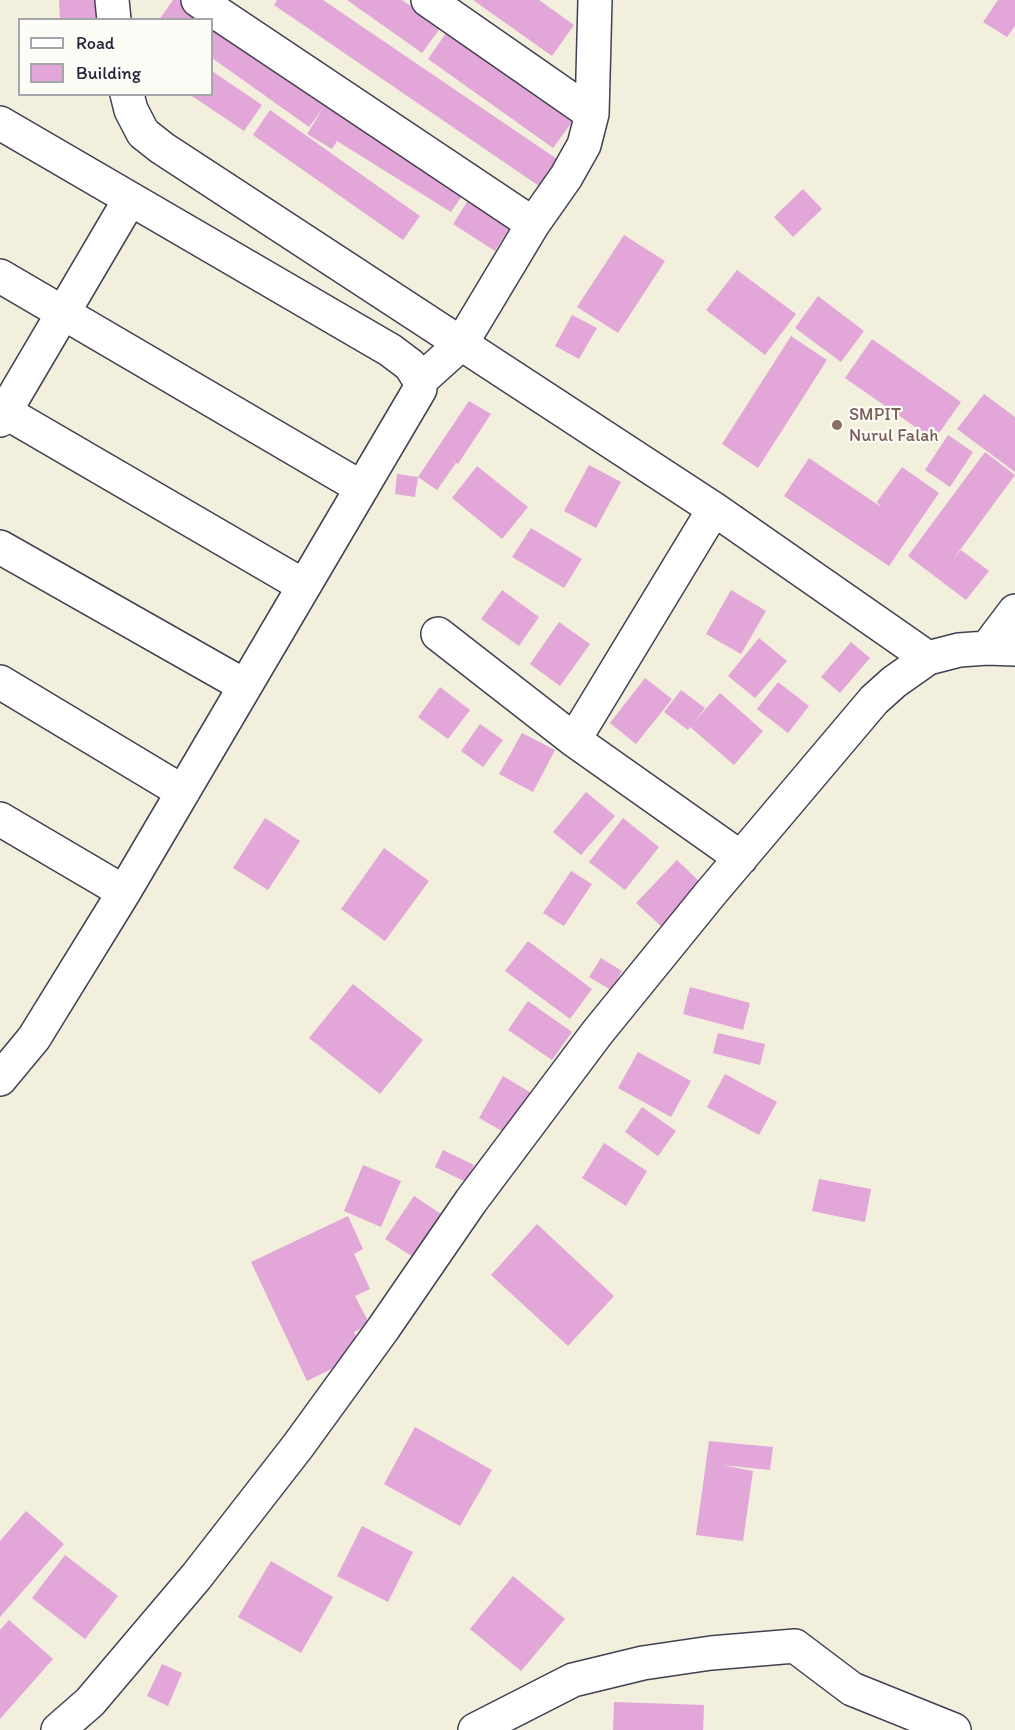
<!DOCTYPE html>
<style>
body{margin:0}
#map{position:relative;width:1015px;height:1730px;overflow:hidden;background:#f2efdc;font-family:Itim,sans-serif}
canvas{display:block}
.legend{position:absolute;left:18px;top:18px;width:195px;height:78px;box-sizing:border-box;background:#fdfcf7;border:2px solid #a5a5ac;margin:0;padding:8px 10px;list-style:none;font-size:18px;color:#22223b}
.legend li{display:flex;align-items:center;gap:12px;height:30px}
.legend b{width:30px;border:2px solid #a5a5ac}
</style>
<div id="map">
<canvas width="1015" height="1730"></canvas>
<ul class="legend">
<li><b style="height:8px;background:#fff"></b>Road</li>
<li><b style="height:16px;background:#e2a6d8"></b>Building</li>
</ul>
</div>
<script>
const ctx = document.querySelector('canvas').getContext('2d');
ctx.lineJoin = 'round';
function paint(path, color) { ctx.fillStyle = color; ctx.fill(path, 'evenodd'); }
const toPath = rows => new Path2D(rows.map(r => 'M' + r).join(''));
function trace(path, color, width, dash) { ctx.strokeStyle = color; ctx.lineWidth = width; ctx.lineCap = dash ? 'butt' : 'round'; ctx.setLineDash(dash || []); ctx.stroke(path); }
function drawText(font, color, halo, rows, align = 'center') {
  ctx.font = font + ' Itim,sans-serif'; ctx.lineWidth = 4.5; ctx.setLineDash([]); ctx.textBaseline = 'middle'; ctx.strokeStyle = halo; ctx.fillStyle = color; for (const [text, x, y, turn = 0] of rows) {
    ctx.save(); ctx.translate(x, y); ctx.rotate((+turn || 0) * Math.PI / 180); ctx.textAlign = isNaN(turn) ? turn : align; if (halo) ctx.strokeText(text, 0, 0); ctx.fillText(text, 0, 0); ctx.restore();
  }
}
paint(toPath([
 [59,0,101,0,102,20,60,20],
 [173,0,185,0,468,187,451,212,337,141,332,149,307,134,324,107,309,127,212,58,212,20,159,20],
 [277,0,323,0,557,159,539,186,274,5],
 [347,0,402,0,441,27,422,53],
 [473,0,539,0,574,25,552,56],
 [998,0,1015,0,1015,26,1007,37,983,22],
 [446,33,572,122,553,148,428,59],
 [212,71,262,105,244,131,189,94,212,94],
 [270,110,420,216,403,240,253,135],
 [803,189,822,209,793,237,774,217],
 [472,194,514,221,495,251,453,224],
 [624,235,665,261,618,333,577,307],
 [737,270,796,314,765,355,706,310],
 [818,296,864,331,841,362,795,328],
 [572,315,597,328,579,359,555,346],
 [791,336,827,360,758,468,722,444],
 [872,339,961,402,934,440,845,378],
 [984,394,1015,417,1015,472,957,429],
 [469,401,491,414,458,464,451,459,456,463,437,490,418,477],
 [948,435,973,452,950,487,925,470],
 [985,452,1015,475,952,561,961,550,989,571,966,600,908,556],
 [809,458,881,507,877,502,902,467,939,493,889,566,784,496],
 [589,465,621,482,596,528,564,511],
 [477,466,528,507,502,539,452,498],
 [397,474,418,477,415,497,395,494],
 [531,528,582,559,564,588,512,557],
 [502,590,539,617,519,646,481,619],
 [731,590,766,611,741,654,706,634],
 [559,622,590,644,560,686,530,664],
 [759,638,787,661,755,698,728,676],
 [851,642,870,658,840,693,821,677],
 [645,678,672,699,636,744,610,723],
 [778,682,809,706,788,733,757,709],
 [440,687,470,710,448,739,418,717],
 [681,690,705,708,695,721,720,693,763,731,734,765,690,727,688,730,664,712],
 [480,724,503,740,483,767,461,751],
 [522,733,555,750,533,792,499,774],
 [586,792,615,816,581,855,553,832],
 [265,818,300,841,268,890,233,868],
 [623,818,659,847,625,890,589,862],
 [384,848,429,881,385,941,341,909],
 [677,860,705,887,665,930,636,903],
 [571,871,592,884,564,926,543,913],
 [528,941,592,989,570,1019,505,971],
 [601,958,622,971,611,990,589,977],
 [353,984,423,1040,380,1094,309,1038],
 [690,987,750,1003,743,1030,683,1014],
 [528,1001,572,1032,552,1060,508,1030],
 [718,1033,765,1044,760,1065,713,1053],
 [638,1052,691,1081,671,1117,618,1088],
 [725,1074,777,1102,759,1135,707,1107],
 [503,1076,533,1094,509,1135,479,1118],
 [642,1107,676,1131,658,1156,625,1132],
 [604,1143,647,1171,626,1206,582,1178],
 [443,1150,474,1165,466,1182,435,1167],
 [363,1165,401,1181,381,1227,344,1211],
 [819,1179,871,1189,865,1222,812,1211],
 [414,1196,444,1216,416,1259,385,1239],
 [348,1216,363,1249,354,1254,370,1289,355,1296,370,1325,354,1332,364,1353,307,1381,251,1262],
 [537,1224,614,1296,568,1346,491,1275],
 [415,1427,492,1470,460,1526,384,1484],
 [709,1441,773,1447,770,1470,722,1465,753,1471,743,1541,696,1535],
 [26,1511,64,1544,0,1617,0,1541],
 [362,1526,413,1552,388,1602,337,1576],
 [65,1555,118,1596,85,1639,32,1598],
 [271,1561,333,1597,301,1653,238,1617],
 [513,1576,565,1619,521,1671,470,1629],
 [9,1620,53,1659,0,1719,0,1630],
 [162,1664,182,1673,168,1706,147,1696],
 [614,1702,704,1705,703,1730,613,1730]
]), '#e2a6d8');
const street = toPath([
 [112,0,114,20],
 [198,0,533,224],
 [428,0,592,114],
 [127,94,131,110,143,133,162,148,714,509,928,658],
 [0,123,390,350,410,365,420,381,420,389,124,892,34,1038,0,1079],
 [0,276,362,488],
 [420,381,461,344,533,224,566,177,584,145,592,114,595,0],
 [0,409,304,586],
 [0,420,130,199],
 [0,547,245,686],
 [438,634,574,740,741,858],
 [987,648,1015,611],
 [0,682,183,792],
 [574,740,714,509],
 [0,819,124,892],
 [58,1730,90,1702,196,1577,298,1446,383,1329,471,1201,597,1033,710,894,874,700,894,682,928,658,959,650,987,648,1015,649],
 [475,1730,573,1680,643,1663,711,1653,795,1646,852,1689,954,1730]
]);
trace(street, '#414153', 36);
trace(street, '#fff', 33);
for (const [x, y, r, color] of [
 [837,425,6,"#8d6e63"]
]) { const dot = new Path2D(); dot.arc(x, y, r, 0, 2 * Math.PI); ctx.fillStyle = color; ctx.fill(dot); trace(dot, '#fdfcf7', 2); }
drawText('18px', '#785e54', '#fdfcf7', [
 ["SMPIT",849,415],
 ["Nurul Falah",849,436]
], 'left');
</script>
